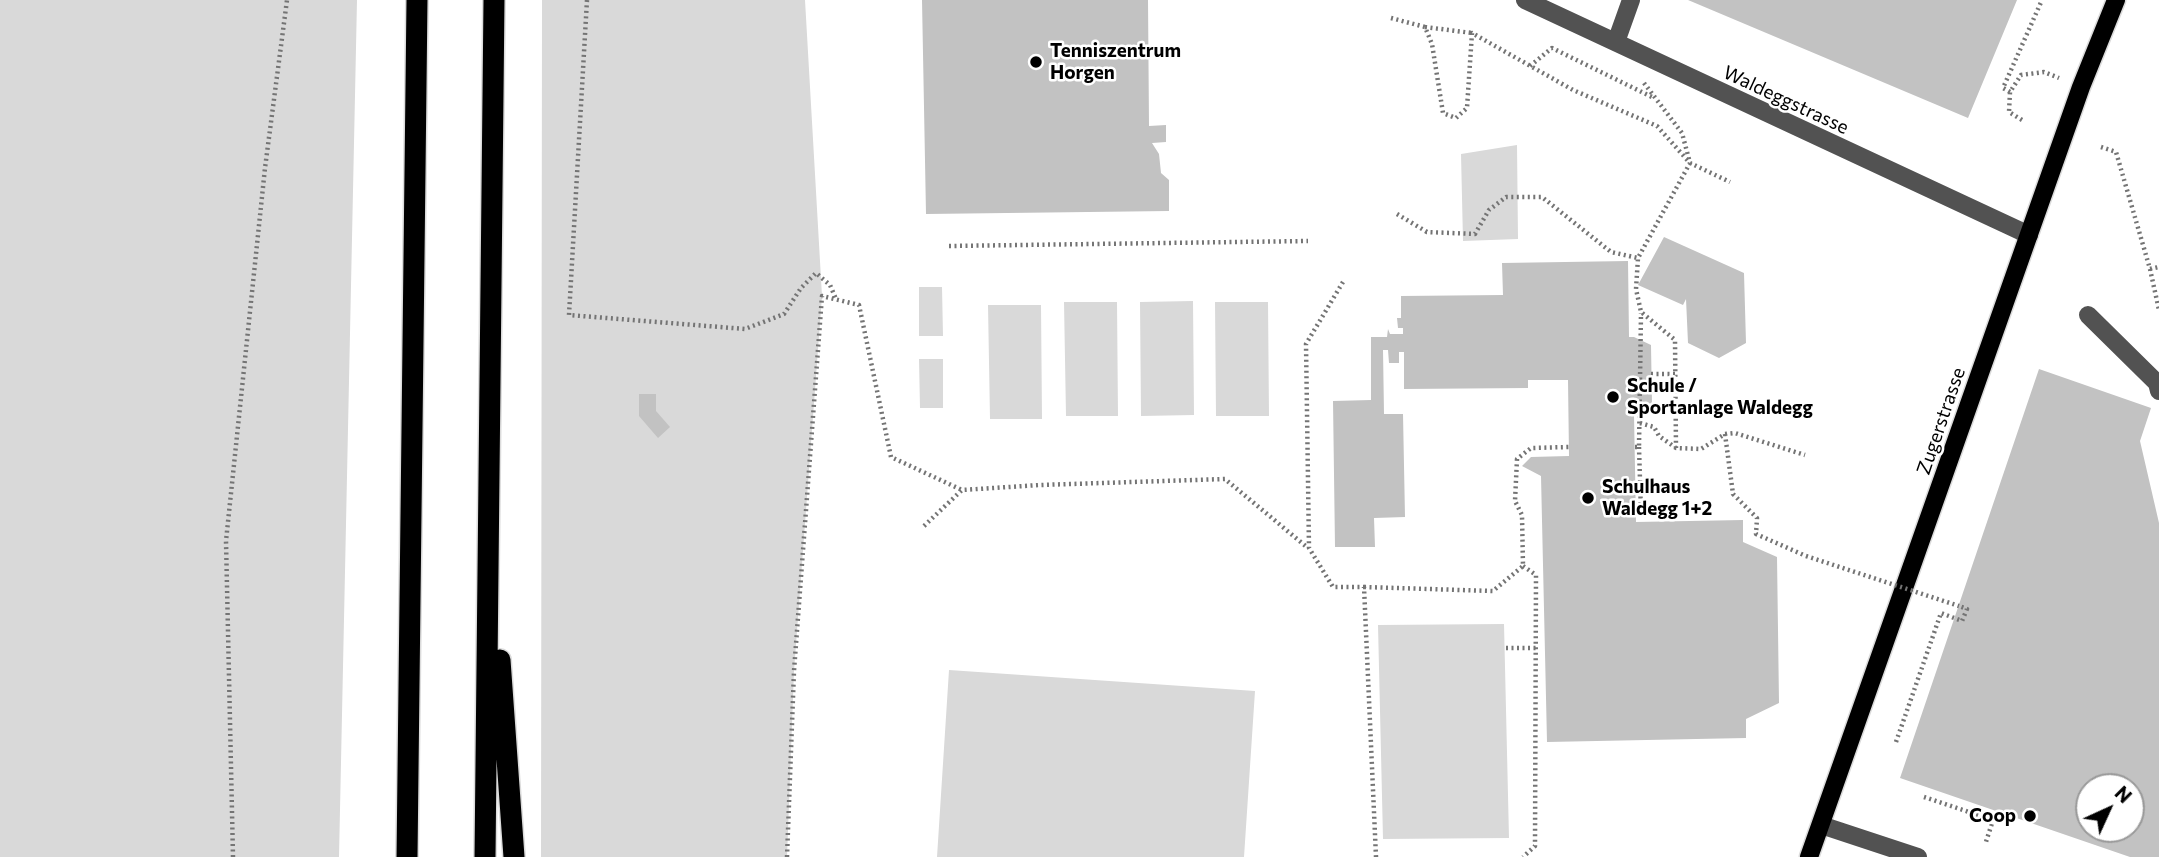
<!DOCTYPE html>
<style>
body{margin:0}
#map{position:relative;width:2159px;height:857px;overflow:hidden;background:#fff;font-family:Commissioner,sans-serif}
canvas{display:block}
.north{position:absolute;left:2075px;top:773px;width:70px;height:70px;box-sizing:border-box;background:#fff;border:2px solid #999;border-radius:50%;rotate:45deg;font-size:19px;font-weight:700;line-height:28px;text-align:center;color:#000}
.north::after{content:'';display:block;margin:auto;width:24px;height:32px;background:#000;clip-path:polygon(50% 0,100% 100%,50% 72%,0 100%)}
</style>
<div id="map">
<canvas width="2159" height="857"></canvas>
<div class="north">N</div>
</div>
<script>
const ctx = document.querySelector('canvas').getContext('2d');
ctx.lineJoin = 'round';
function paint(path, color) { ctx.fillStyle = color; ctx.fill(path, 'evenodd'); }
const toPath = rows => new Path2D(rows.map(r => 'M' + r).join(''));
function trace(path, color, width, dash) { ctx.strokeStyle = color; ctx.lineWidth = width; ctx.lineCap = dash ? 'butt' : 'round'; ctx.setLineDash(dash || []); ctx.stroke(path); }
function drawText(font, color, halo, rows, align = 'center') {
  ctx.font = font + ' Commissioner,sans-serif'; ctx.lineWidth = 5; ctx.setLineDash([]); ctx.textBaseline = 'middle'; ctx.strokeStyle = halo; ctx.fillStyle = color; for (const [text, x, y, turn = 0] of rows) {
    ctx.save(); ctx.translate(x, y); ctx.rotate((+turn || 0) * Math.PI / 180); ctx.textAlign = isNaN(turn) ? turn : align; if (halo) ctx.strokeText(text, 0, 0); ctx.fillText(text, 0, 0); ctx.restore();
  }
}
paint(toPath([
 [0,0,357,0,339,857,0,857],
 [542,0,805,0,822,296,794,671,787,857,541,857],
 [1517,145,1518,239,1463,241,1461,154],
 [919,287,942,287,943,336,919,336],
 [1193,301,1194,415,1141,416,1140,302],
 [1064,302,1117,302,1118,416,1066,416],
 [1215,302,1268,302,1269,416,1216,416],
 [988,305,1041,305,1042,419,990,419],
 [919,359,943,359,943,408,920,408],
 [1504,624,1509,838,1383,839,1378,625],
 [949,670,1255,691,1244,857,937,857]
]), '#d9d9d9');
paint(toPath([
 [922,0,1148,0,1149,126,1166,125,1166,142,1152,143,1159,154,1161,173,1169,180,1169,211,926,214],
 [1688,0,2017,0,1968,118],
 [1664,237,1744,273,1746,343,1719,358,1688,343,1686,299,1683,305,1638,285],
 [1628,261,1629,337,1634,337,1651,345,1652,405,1634,415,1636,522,1743,520,1743,542,1777,557,1779,703,1746,719,1746,738,1547,742,1541,476,1522,466,1531,457,1569,456,1568,380,1528,380,1528,388,1404,389,1404,352,1399,352,1399,363,1389,363,1388,350,1383,350,1384,414,1403,414,1405,517,1374,518,1375,547,1335,547,1333,401,1371,400,1371,337,1387,337,1388,329,1390,334,1403,334,1403,328,1398,328,1397,318,1401,318,1401,296,1503,295,1502,263],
 [2039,369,2151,408,2140,441,2159,523,2159,857,2130,857,1900,778],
 [2089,787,2131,787,2131,829,2089,829],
 [639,394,656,394,656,411,670,427,658,438,639,416]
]), '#c2c2c2');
const major = toPath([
 [1809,857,2081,87,2116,0]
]);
const highway = toPath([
 [500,660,514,857],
 [407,857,417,0],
 [485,857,494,0]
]);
trace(major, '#dbdbdb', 21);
trace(highway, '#dbdbdb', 24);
trace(toPath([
 [587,0,569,315,745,329,784,314,801,288,816,273,830,285,836,299],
 [1391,18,1425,27,1432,44,1443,113,1456,118,1467,108,1472,33,1573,90,1657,126,1690,163,1730,182],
 [1425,27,1472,33],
 [1530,66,1552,48,1654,98],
 [1644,83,1682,133,1690,163,1638,258,1636,289,1641,312,1675,340,1676,448],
 [2010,92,2003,88,2042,0],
 [2022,120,2009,112,2010,92,2021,75,2044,72,2059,78],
 [2101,147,2116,152,2150,269,2159,310],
 [1397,214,1427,232,1475,234,1489,210,1506,197,1542,197,1611,252,1638,258],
 [949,246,1308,241],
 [2150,269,2159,267],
 [1343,282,1306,344,1309,548,1333,587,1364,587,1376,857],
 [1651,374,1676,374],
 [1640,423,1654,427,1659,436,1676,448,1701,449,1725,434,1735,433,1805,455],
 [1725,434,1733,494,1757,518,1756,534,1806,556],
 [1635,447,1639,447,1641,313],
 [1639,447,1641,513],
 [924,526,962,490,1040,485,1225,479,1308,548],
 [1523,566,1536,575,1535,846,1523,857],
 [1364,587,1493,591,1523,566,1522,515,1515,501,1517,459,1531,448,1569,447],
 [1506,648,1536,648],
 [1896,742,1941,613,1962,621,1967,609,1959,606],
 [1924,797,1993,820,1985,845],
 [233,857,226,541,265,168,287,0],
 [787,857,794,671,822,296,859,305,891,457,962,490]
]), '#747474', 4.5, [2, 3.5]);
trace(toPath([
 [1525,0,2029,235],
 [1616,42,1631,0],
 [2088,315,2157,383,2159,391],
 [1821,825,1918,857]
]), '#525252', 18);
trace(major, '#000', 18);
trace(highway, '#000', 21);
trace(toPath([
 [1806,556,1959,606]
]), '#747474', 4.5, [2, 3.5]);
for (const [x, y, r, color] of [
 [1036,62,7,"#000"],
 [1613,397,7,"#000"],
 [1588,498,7,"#000"],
 [2030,816,7,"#000"]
]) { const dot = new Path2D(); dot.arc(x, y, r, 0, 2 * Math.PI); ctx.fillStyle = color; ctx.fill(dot); trace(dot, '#fff', 2.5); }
drawText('bold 19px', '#000', '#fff', [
 ["Tenniszentrum",1050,51],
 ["Horgen",1050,73],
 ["Schule /",1627,386],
 ["Sportanlage Waldegg",1627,408],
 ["Schulhaus",1602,487],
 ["Waldegg 1+2",1602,509],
 ["Coop",2016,816,"right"]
], 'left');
drawText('19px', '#000', '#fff', [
 ["Waldeggstrasse",1786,100,25],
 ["Zugerstrasse",1941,421,-71]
]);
</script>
